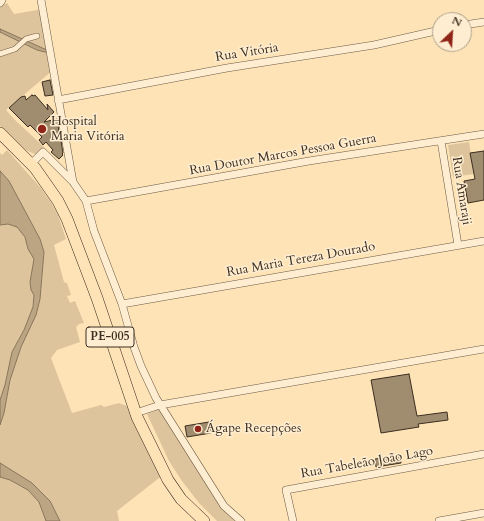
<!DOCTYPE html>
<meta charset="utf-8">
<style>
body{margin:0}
#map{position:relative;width:484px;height:521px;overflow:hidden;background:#fee3b6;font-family:Cardo,serif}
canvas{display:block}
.north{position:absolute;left:432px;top:12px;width:40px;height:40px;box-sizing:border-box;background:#feedd0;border:1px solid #b0a18a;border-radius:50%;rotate:25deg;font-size:11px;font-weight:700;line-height:16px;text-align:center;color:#3b2e20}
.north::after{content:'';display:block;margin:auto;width:14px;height:18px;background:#8f2418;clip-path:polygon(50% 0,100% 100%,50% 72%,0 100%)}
</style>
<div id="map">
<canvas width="484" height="521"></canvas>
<div class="north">N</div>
</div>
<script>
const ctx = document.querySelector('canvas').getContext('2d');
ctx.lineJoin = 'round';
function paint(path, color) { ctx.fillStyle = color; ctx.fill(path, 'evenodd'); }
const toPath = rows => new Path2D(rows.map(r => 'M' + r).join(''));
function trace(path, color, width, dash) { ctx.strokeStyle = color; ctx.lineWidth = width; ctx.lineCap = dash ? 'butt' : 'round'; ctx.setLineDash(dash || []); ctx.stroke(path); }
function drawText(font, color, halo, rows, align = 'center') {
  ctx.font = font + ' Cardo,serif'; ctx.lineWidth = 3; ctx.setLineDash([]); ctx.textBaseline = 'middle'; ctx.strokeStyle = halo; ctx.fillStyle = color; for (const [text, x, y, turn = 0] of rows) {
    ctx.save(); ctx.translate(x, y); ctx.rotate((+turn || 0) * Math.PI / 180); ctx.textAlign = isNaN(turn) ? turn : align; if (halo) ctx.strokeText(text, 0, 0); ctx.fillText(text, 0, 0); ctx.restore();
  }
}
paint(toPath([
 [7,3,14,14,43,9,53,70,6,110,15,120,44,147,37,155,26,150,0,126,0,6],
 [469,142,474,174,453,177,448,145],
 [7,150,40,187,52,204,58,215,66,239,54,245,64,282,67,283,71,295,67,296,70,303,75,301,84,323,79,324,76,327,80,342,57,350,51,358,72,413,101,405,104,407,119,403,127,406,163,479,159,478,117,511,119,521,60,521,50,501,0,463,0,425,4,413,10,380,21,347,40,299,44,252,40,239,9,181,0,171,0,153,2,155],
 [8,224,17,227,25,237,28,249,34,259,31,290,34,295,33,307,24,330,12,352,5,385,0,400,0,225],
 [160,409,219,505,235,521,217,521,199,503,182,481,169,461,147,414],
 [0,477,10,480,28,490,39,502,46,521,0,521]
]), '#ddc49c');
const water = toPath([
 [0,29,49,51,49,53,37,50,0,32,0,29],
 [0,171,9,181,40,239,44,252,40,299,36,315,21,347,10,380,4,413,0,425,0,400,5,385,12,352,24,330,33,307,34,295,31,290,30,282,34,259,28,249,25,237,17,227,8,224,0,225,0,171],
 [0,463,32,483,50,501,60,521,46,521,39,502,28,490,10,480,0,477,0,463]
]);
paint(water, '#bca583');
trace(water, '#88755b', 1);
const building = toPath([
 [50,80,53,95,45,96,42,82,50,80],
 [32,95,33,96,35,95,48,110,47,104,54,112,44,122,57,119,60,138,58,138,61,141,63,153,62,154,63,155,59,159,51,152,53,150,46,142,43,145,39,140,42,137,30,125,28,127,9,108,21,97,25,96,26,100,32,95],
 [484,151,484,200,468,203,464,181,475,179,470,153,484,151],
 [409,374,417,416,447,412,448,420,418,424,419,427,381,433,371,380,409,374],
 [209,422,211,433,187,437,185,426,209,422],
 [400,456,401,463,376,467,375,459,400,456]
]);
paint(building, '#a08c6e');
trace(building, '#3b2e20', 1);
const pedestrian = toPath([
 [0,54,15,49,26,39,37,36]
]);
const minor = toPath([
 [41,0,73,182],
 [0,3,2,0],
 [464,25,484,22],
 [58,100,227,68,374,45,440,30],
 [441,141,458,245],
 [31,164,43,152,73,182,86,201,94,231,122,304,134,347,141,366,156,398,224,506,241,521],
 [86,201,309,161,484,134],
 [122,304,484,241],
 [136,413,160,405,484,349],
 [293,521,286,490,484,454],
 [439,521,484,513]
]);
const primary = toPath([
 [0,133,35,168,58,201,67,219,97,298,137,417,168,480,181,499,204,521]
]);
trace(pedestrian, '#6c5b46', 6);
trace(minor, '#6c5b46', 8);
trace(primary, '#3b2e20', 12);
trace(pedestrian, '#feedd0', 5);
trace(minor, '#feedd0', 7);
trace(primary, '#fee3b6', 11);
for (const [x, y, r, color] of [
 [42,129,5,"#8f2418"],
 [198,429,4,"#8f2418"]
]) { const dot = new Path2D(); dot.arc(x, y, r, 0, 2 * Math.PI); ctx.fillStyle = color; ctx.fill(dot); trace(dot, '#feedd0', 1.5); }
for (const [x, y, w] of [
 [110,337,48]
]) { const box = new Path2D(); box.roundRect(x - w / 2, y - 10, w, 20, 3); ctx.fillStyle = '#feedd0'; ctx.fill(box); trace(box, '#3b2e20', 1); }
drawText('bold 12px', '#3b2e20', null, [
 ["PE-005",110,337]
]);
drawText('13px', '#3b2e20', '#feedd0', [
 ["Rua Vitória",247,53,-9],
 ["Rua Doutor Marcos Pessoa Guerra",283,155,-10],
 ["Rua Amaraji",461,191,81],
 ["Rua Maria Tereza Dourado",301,260,-10],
 ["Rua Tabeleão João Lago",367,463,-10]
]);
drawText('13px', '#3b2e20', '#feedd0', [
 ["Hospital",51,122],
 ["Maria Vitória",51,137],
 ["Ágape Recepções",206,429]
], 'left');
</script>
